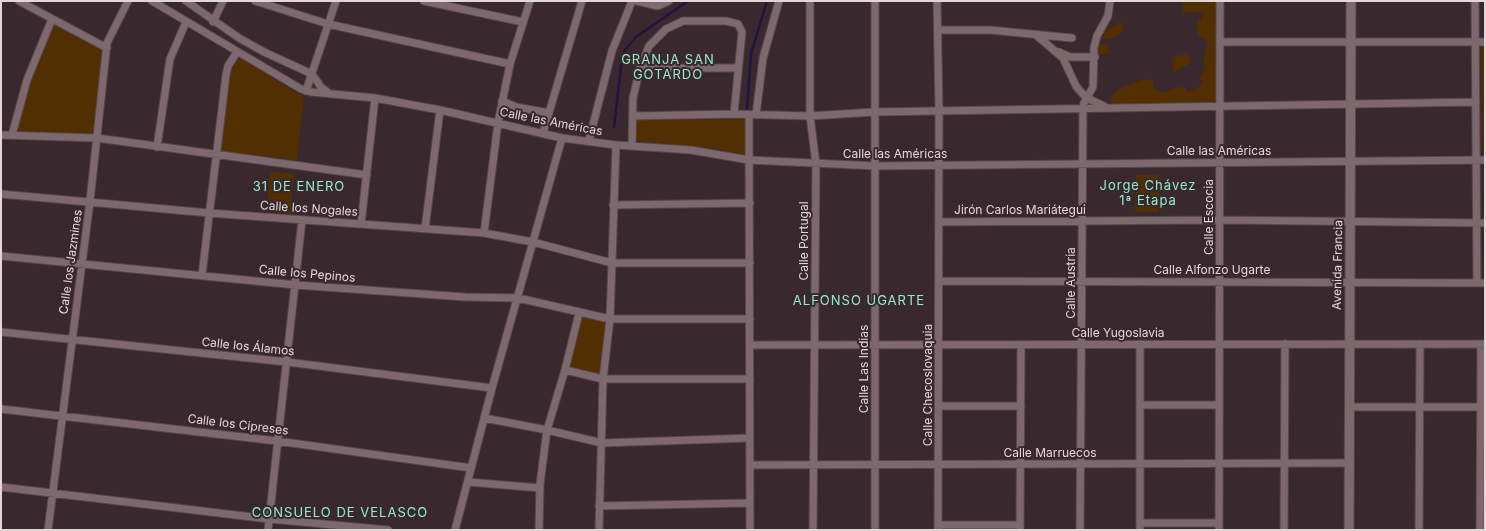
<!DOCTYPE html>
<meta charset="utf-8">
<style>
body{margin:0}
#map{position:relative;width:1486px;height:531px;overflow:hidden;background:#39282d;font-family:Inter,sans-serif}
canvas{display:block}
.frame{position:absolute;inset:0;border:2px solid #e2d6d9;pointer-events:none}
</style>
<div id="map">
<canvas width="1486" height="531"></canvas>
<div class="frame"></div>
</div>
<script>
const ctx = document.querySelector('canvas').getContext('2d');
ctx.lineJoin = 'round';
function paint(path, color) { ctx.fillStyle = color; ctx.fill(path, 'evenodd'); }
const toPath = rows => new Path2D(rows.map(r => 'M' + r).join(''));
function trace(path, color, width, dash) { ctx.strokeStyle = color; ctx.lineWidth = width; ctx.lineCap = dash ? 'butt' : 'round'; ctx.setLineDash(dash || []); ctx.stroke(path); }
function drawText(font, color, halo, rows, align = 'center') {
  ctx.font = font + ' Inter,sans-serif'; ctx.lineWidth = 4; ctx.setLineDash([]); ctx.textBaseline = 'middle'; ctx.strokeStyle = halo; ctx.fillStyle = color; for (const [text, x, y, turn = 0] of rows) {
    ctx.save(); ctx.translate(x, y); ctx.rotate((+turn || 0) * Math.PI / 180); ctx.textAlign = isNaN(turn) ? turn : align; if (halo) ctx.strokeText(text, 0, 0); ctx.fillText(text, 0, 0); ctx.restore();
  }
}
paint(toPath([
 [1183,1,1218,1,1221,105,1115,105,1109,99,1118,89,1141,80,1153,79,1155,90,1166,92,1178,87,1186,88,1186,92,1199,87,1203,82,1199,78,1205,69,1203,61,1208,41,1199,36,1196,24,1206,13,1183,12],
 [1122,22,1124,30,1112,39,1102,39,1106,30],
 [54,24,103,50,94,135,17,133,32,77],
 [1099,43,1108,46,1109,53,1101,55,1097,53,1096,48],
 [1481,47,1485,47,1485,156,1483,156],
 [1186,54,1190,58,1191,63,1173,73,1172,57],
 [238,57,304,97,297,160,220,152,230,72],
 [746,119,746,155,713,148,636,141,636,120],
 [271,171,294,174,290,214,266,212],
 [1136,175,1159,175,1159,212,1135,212],
 [580,314,608,320,602,376,568,369]
]), '#522f00');
trace(toPath([
 [747,110,751,54,767,1],
 [614,127,622,58,625,50,636,37,688,1]
]), '#221341', 2.5);
const minor = toPath([
 [19,1,107,48],
 [152,1,301,89,311,92,375,98,440,110,562,138,616,145,691,150,749,160,876,166,1485,160],
 [186,1,239,38,264,52,312,74,321,87,330,94],
 [255,1,328,24,510,64],
 [424,1,523,22],
 [637,1,658,6,669,1],
 [810,1,810,116,816,164,813,530],
 [937,1,939,110,938,530],
 [1475,1,1477,283],
 [213,22,223,1],
 [938,30,990,30,1072,38],
 [1036,35,1063,58,1076,86,1081,92,1087,98,1104,106],
 [1220,42,1485,42],
 [1059,52,1070,57,1095,57],
 [640,68,738,68],
 [306,91,336,1],
 [502,101,516,107,549,113],
 [749,115,750,530],
 [756,115,763,58,779,1],
 [633,116,734,114,810,116,874,112,1476,102],
 [543,133,582,1],
 [1,135,97,138,367,175],
 [12,135,27,80,52,19],
 [589,140,612,51,632,1],
 [632,145,633,98,640,68,649,46,666,29,683,21,726,21,738,24,742,32,734,114],
 [157,147,170,59,186,22],
 [1,194,209,213,484,233,533,242,612,263,750,263],
 [613,205,750,203],
 [939,222,1220,220,1485,223],
 [361,224,375,98],
 [425,229,440,110],
 [484,233,498,123,510,64,530,1],
 [1,256,296,285,465,297,518,298,610,319,750,319],
 [202,275,226,75,228,66,237,52],
 [939,281,1485,283],
 [1,332,287,362,492,388],
 [1140,344,1140,530],
 [750,345,1485,344],
 [565,370,603,379,750,379],
 [1140,405,1219,405],
 [939,406,1021,406],
 [1349,407,1485,407],
 [1,409,277,441,471,468],
 [484,418,547,430,602,443,750,438],
 [750,465,1349,463],
 [468,482,540,488],
 [1,487,269,519,388,530],
 [599,506,750,503],
 [1140,523,1219,523],
 [938,525,1020,525],
 [48,530,90,201,107,43,128,1],
 [268,530,302,220],
 [455,530,492,388,562,138],
 [539,530,540,484,547,430,565,370,579,313],
 [599,530,603,379,610,319,616,145],
 [875,530,875,1],
 [1020,530,1021,345],
 [1080,530,1083,108,1084,103,1093,87,1094,47,1097,36,1108,16,1110,1],
 [1219,530,1220,1],
 [1284,530,1285,344],
 [1419,530,1420,344],
 [1480,530,1481,344]
]);
const tertiary = toPath([
 [1349,530,1351,1]
]);
trace(minor, '#56474c', 9);
trace(tertiary, '#56474c', 11);
trace(minor, '#7d686d', 7);
trace(tertiary, '#7d686d', 9);
drawText('12px', '#e2d6d9', '#39282d', [
 ["Calle las Américas",551,122,11],
 ["Calle las Américas",1219,151],
 ["Calle las Américas",895,154],
 ["Calle los Nogales",309,209,4],
 ["Jirón Carlos Mariátegui",1020,210],
 ["Calle Escocia",1209,217,-90],
 ["Calle Portugal",804,241,-90],
 ["Calle los Jazmines",71,262,-82],
 ["Avenida Francia",1338,265,-89],
 ["Calle Alfonzo Ugarte",1212,270],
 ["Calle los Pepinos",307,274,5],
 ["Calle Austria",1071,283,-90],
 ["Calle Yugoslavia",1118,333],
 ["Calle los Álamos",248,347,6],
 ["Calle Las Indias",864,369,-90],
 ["Calle Checoslovaquia",928,385,-90],
 ["Calle los Cipreses",238,425,7],
 ["Calle Marruecos",1050,453]
]);
ctx.letterSpacing = '1px';
drawText('13px', '#92ebc8', '#39282d', [
 ["GRANJA SAN",668,60],
 ["GOTARDO",668,75],
 ["Jorge Chávez",1148,186],
 ["1ª Etapa",1148,201],
 ["31 DE ENERO",299,187],
 ["ALFONSO UGARTE",859,301],
 ["CONSUELO DE VELASCO",340,513]
]);
ctx.letterSpacing = '0px';
</script>
